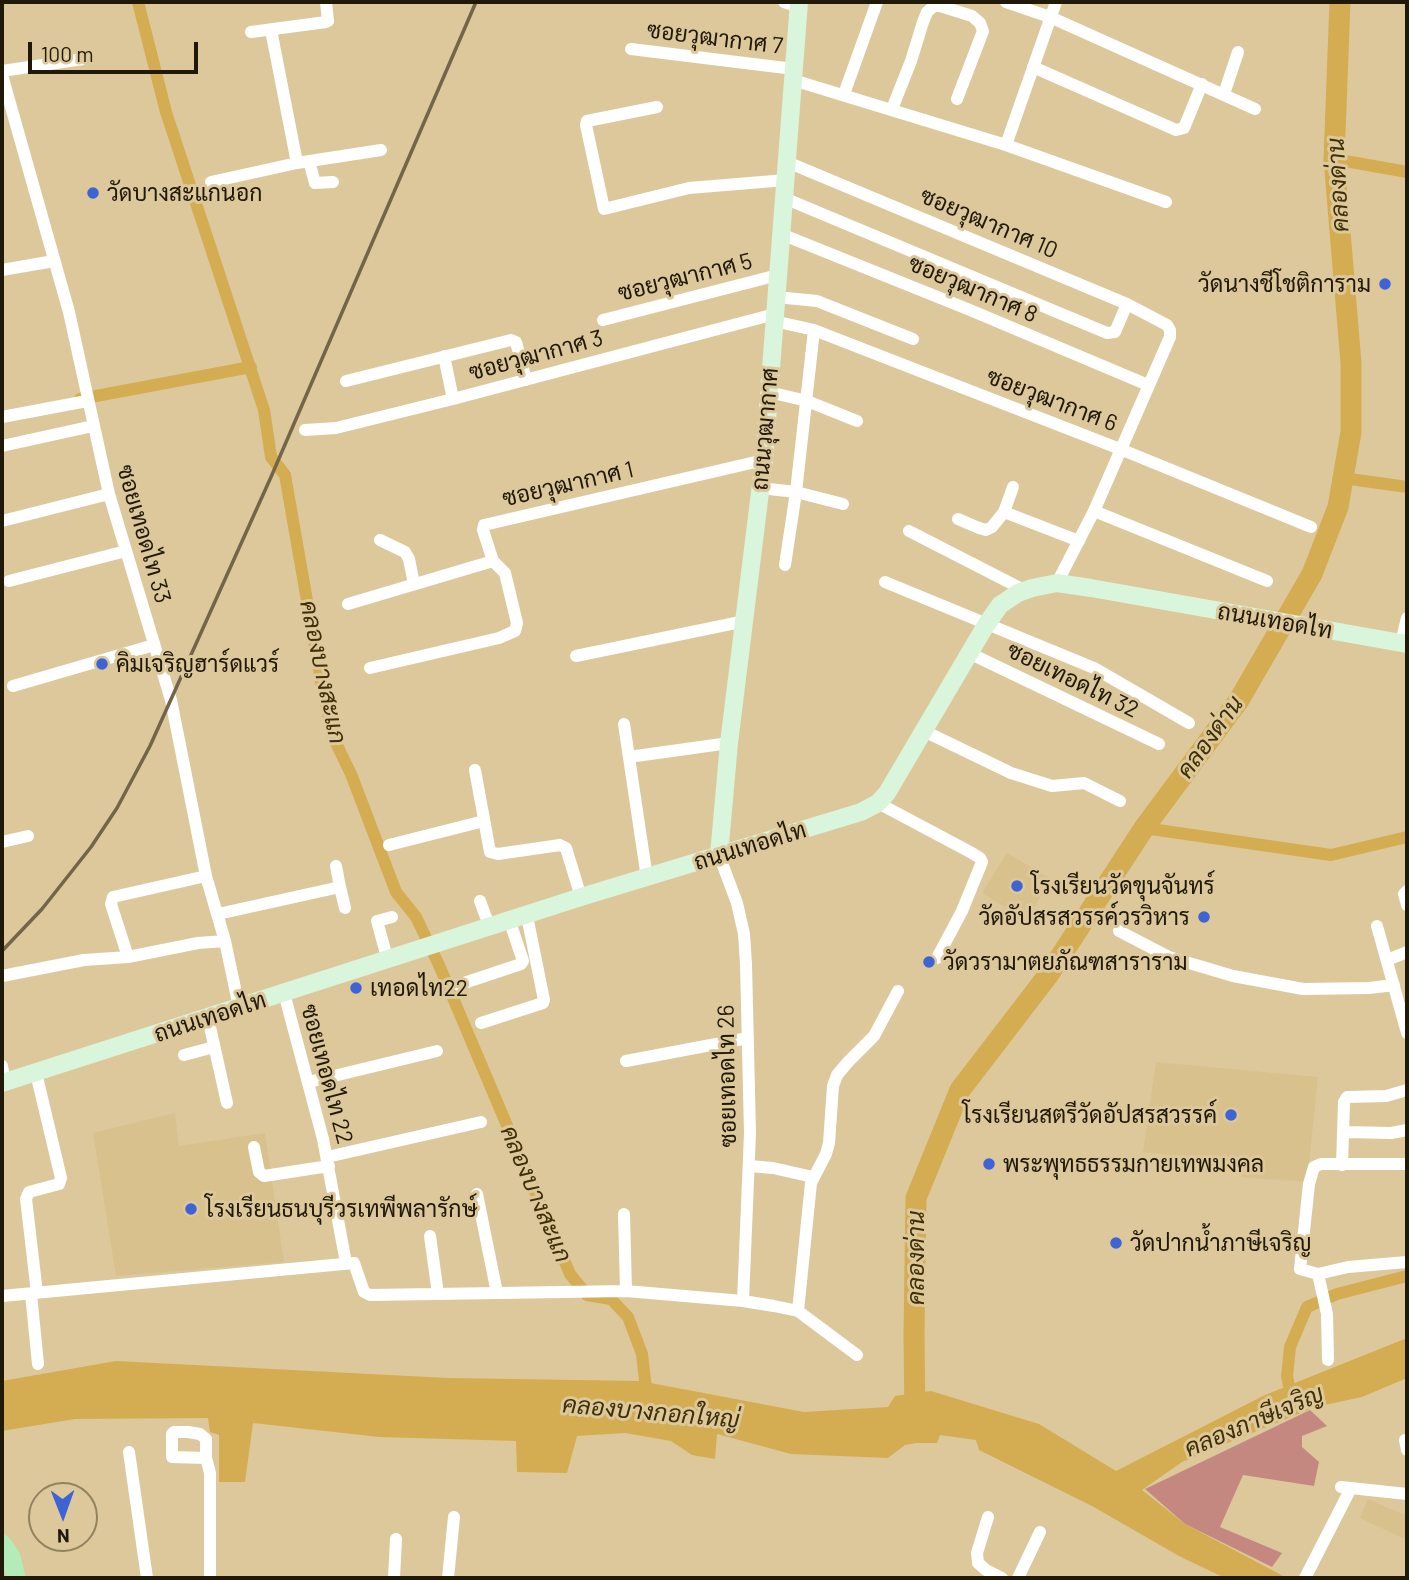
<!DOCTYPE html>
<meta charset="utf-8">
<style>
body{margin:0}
#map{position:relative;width:1409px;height:1580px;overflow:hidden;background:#ddc89b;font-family:Barlow,sans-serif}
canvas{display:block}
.frame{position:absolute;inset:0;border:4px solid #201907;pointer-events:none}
.north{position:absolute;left:28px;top:1482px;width:70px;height:70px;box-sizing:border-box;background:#ddc89b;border:2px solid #918260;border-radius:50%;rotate:179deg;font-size:19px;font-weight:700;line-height:28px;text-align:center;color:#201907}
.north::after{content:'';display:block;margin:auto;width:24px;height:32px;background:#3d63d4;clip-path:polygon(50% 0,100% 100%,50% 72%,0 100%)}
.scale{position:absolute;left:28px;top:42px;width:170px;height:32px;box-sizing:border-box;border:4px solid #201907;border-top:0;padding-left:9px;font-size:21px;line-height:24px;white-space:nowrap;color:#201907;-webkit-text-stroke:5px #ddc89b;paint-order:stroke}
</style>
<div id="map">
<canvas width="1409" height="1580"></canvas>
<div class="frame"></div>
<div class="north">N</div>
<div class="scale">100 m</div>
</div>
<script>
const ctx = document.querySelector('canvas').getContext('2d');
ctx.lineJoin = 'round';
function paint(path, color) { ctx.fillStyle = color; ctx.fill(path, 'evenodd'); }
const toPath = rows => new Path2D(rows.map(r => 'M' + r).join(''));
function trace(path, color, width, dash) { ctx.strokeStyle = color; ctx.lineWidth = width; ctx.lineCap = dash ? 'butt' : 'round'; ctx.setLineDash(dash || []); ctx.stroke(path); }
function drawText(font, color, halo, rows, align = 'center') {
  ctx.font = font + ' Barlow,Sarabun,sans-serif'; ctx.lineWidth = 6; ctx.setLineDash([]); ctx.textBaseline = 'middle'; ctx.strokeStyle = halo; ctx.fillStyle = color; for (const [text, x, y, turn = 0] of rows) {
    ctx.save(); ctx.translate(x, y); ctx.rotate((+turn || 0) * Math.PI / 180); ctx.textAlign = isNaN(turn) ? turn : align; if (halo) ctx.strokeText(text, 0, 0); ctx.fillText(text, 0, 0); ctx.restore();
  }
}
paint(toPath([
 [1007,853,1051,879,1026,921,982,893],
 [1156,1062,1318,1077,1307,1182,1241,1177,1242,1163,1143,1152],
 [175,1113,179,1146,265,1133,284,1262,116,1276,93,1133],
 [1368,1499,1407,1516,1407,1540,1360,1518]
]), '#d8c18c');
paint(toPath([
 [1310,1410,1327,1426,1302,1436,1302,1447,1319,1462,1314,1486,1243,1475,1220,1527,1282,1553,1272,1567,1185,1524,1145,1489]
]), '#c58881');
paint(toPath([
 [1407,1338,1407,1378,1362,1397,1315,1407,1182,1462,1142,1490,1185,1524,1287,1578,1225,1578,1179,1556,1092,1506,979,1450,976,1440,940,1435,937,1443,916,1443,905,1445,888,1458,791,1454,717,1434,715,1459,692,1455,671,1441,625,1433,577,1436,567,1473,517,1472,516,1441,379,1437,253,1423,245,1482,219,1482,219,1435,210,1432,208,1418,75,1419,2,1431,2,1381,116,1361,448,1378,640,1381,804,1412,888,1407,895,1396,931,1391,1039,1424,1116,1471,1265,1395]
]), '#d4ad52');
trace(toPath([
 [138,2,166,112,264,410,271,457,285,475,323,692,334,739,351,774,396,892,416,917,439,965,570,1274,587,1295,611,1299,628,1317,642,1354,647,1398],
 [1334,159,1407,172],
 [80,399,251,367],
 [1343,478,1407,487],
 [1144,828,1331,855,1407,837],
 [1292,1400,1287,1376,1290,1347,1307,1307,1337,1294,1407,1276]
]), '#d4ad52', 12);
trace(toPath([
 [915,1420,914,1334,916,1198,960,1090,1049,974,1144,828,1239,700,1312,574,1338,507,1351,432,1351,363,1334,159,1340,2]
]), '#d4ad52', 21);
trace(toPath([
 [784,2,799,7],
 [1006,2,1050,17,1255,109],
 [271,30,297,163,381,150],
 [251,32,326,22,328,21,326,2],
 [631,49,794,69],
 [1033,67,1176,130,1184,128,1202,84],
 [2,71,83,59],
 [2,75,69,312,109,494,171,700,206,876,225,941,239,1007],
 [793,80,1006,145,1166,202],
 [844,94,877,2],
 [1224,94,1238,52],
 [657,107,587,121,586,125,604,209,689,188,786,180],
 [892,109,911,61,923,22,927,12,934,6,940,6,972,16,980,23,983,31,957,99],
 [1006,145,1056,2],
 [309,161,315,183,333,182],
 [787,162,1127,304,1167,325,1170,330,1170,337,1094,511,1057,583],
 [211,182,297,163],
 [784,198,1107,333,1115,332,1127,304],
 [781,234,970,310,1148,385],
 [2,270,54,261],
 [776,297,817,301,913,339],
 [603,320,778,275],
 [774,321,814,330,1120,449,1311,527],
 [444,356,453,399],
 [346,381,511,340,516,342,526,380],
 [769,392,807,401,857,421],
 [2,417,87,401],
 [305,430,336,428,453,399,775,314],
 [2,446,93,426],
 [760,488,796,492,843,504],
 [1094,511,1267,581],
 [1004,512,1079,541],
 [958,519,979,528,986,530,992,527,1004,512,1013,487],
 [2,521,109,494],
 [909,531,1026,591],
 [380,540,405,552,409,559,414,584],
 [785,565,796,492,814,330],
 [9,581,126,551],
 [885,582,1094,668,1189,723],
 [348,604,493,561,483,530,484,525,764,460],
 [1401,643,1407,618],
 [969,653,1159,744],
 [576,656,745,621],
 [370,668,499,638,515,631,517,623,505,573,493,561],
 [13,686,154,645],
 [624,724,647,878],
 [924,731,1011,773,1052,786,1084,783,1120,801],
 [636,756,729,743],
 [475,770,490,852,498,854,560,845,566,848,581,897],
 [878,803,972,853,980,858,982,862,962,911,937,958],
 [2,842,28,836],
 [389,845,484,821],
 [719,855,737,903,744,934,746,964,750,1133,743,1301],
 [336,866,340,887],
 [1407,891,1404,894,1407,905],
 [480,901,490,928],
 [218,914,340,887,345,908],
 [1377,926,1407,1033],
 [1119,931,1169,957,1233,976,1260,981,1303,989,1369,988,1394,985],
 [128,957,111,904,113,897,206,876],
 [1387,960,1407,952],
 [388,961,377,921,392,917],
 [2,976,84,960,128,957,198,943,225,941],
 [458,985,521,964,523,961,510,922],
 [284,993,323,1139,346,1263],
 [208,1018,227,1103],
 [481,1023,543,1003,544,1000,527,916],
 [184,1055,214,1047],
 [626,1061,748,1038],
 [2,1066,5,1082],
 [36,1073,61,1178,59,1184,29,1192,26,1199,37,1293],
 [309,1082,437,1051],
 [1344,1132,1391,1133,1407,1130],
 [254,1147,259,1172,264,1176,329,1166],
 [327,1157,481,1122],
 [1342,1165,1344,1102,1347,1097,1386,1096,1407,1090],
 [749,1166,773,1168,813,1177],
 [477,1194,497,1293],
 [624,1214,626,1291],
 [430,1236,438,1294],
 [1318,1274,1300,1269,1309,1184,1314,1167,1321,1164,1407,1164],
 [31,1294,38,1364],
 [2,1296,354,1263,364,1292,370,1295,626,1291,743,1301,774,1306,798,1311,857,1355],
 [798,1311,811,1183,826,1154,829,1143,833,1086,837,1075,848,1062,874,1036,898,991],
 [1328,1360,1327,1314,1318,1274,1348,1267,1407,1262],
 [1405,1440,1407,1450],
 [129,1452,147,1578],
 [206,1458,172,1457,172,1434,174,1432,188,1432,200,1434,206,1439,206,1458,210,1473,210,1578],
 [1341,1487,1407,1494],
 [988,1517,977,1553,978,1563,986,1570,1002,1578],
 [394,1578,396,1539],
 [448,1578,454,1517],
 [1018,1578,1040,1532],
 [1305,1578,1350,1490]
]), '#fff', 12);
trace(toPath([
 [719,855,729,743,764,460,799,2],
 [2,1083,581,897,861,812,878,803,887,793,986,625,1000,605,1018,593,1032,588,1057,583,1091,588,1407,644]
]), '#d9f5dc', 18);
trace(toPath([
 [2,1544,11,1557,16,1578]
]), '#b3ecb9', 19);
trace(toPath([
 [2,951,42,909,91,847,117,808,150,746,271,477,476,2]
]), '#726548', 3.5);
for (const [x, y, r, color] of [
 [93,193,7,"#3d63d4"],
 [1385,284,7,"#3d63d4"],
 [102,664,7,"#3d63d4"],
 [1017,886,7,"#3d63d4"],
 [1204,917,7,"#3d63d4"],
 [929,962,7,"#3d63d4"],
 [356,988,7,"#3d63d4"],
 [1231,1115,7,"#3d63d4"],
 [989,1164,7,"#3d63d4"],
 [191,1209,7,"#3d63d4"],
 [1116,1243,7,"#3d63d4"]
]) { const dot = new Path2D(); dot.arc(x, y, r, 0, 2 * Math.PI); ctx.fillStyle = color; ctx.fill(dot); trace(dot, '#ddc89b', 2.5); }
drawText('23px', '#201907', '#ddc89b', [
 ["ซอยวุฒากาศ 7",715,38,7],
 ["ซอยวุฒากาศ 10",989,223,23],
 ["ซอยวุฒากาศ 5",685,277,-14],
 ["ซอยวุฒากาศ 8",973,289,23],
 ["ซอยวุฒากาศ 3",536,355,-15],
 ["ซอยวุฒากาศ 6",1052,400,21],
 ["ถนนวุฒากาศ",765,429,-85],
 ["ซอยวุฒากาศ 1",568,484,-13],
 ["ซอยเทอดไท 33",144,534,74],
 ["ถนนเทอดไท",1275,621,10],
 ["ซอยเทอดไท 32",1073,680,26],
 ["ถนนเทอดไท",750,846,-17],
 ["ถนนเทอดไท",210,1017,-18],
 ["ซอยเทอดไท 22",327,1074,75],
 ["ซอยเทอดไท 26",727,1076,-91]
]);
drawText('23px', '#201907', '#ddc89b', [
 ["วัดบางสะแกนอก",107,193],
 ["วัดนางชีโชติการาม",1371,284,"right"],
 ["คิมเจริญฮาร์ดแวร์",116,664],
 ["โรงเรียนวัดขุนจันทร์",1031,886],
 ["วัดอัปสรสวรรค์วรวิหาร",1190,917,"right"],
 ["วัดวรามาตยภัณฑสาราราม",943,962],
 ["เทอดไท22",370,988],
 ["โรงเรียนสตรีวัดอัปสรสวรรค์",1217,1115,"right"],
 ["พระพุทธธรรมกายเทพมงคล",1003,1164],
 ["โรงเรียนธนบุรีวรเทพีพลารักษ์",205,1209],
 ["วัดปากน้ำภาษีเจริญ",1130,1243]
], 'left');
drawText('italic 24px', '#3e2f06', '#ddc89b', [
 ["คลองด่าน",1338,185,-93],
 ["คลองบางสะแก",323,672,78],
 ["คลองด่าน",1210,737,-54],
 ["คลองบางสะแก",536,1194,67],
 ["คลองด่าน",916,1258,-90],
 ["คลองบางกอกใหญ่",651,1412,5],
 ["คลองภาษีเจริญ",1254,1421,-23]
]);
</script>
